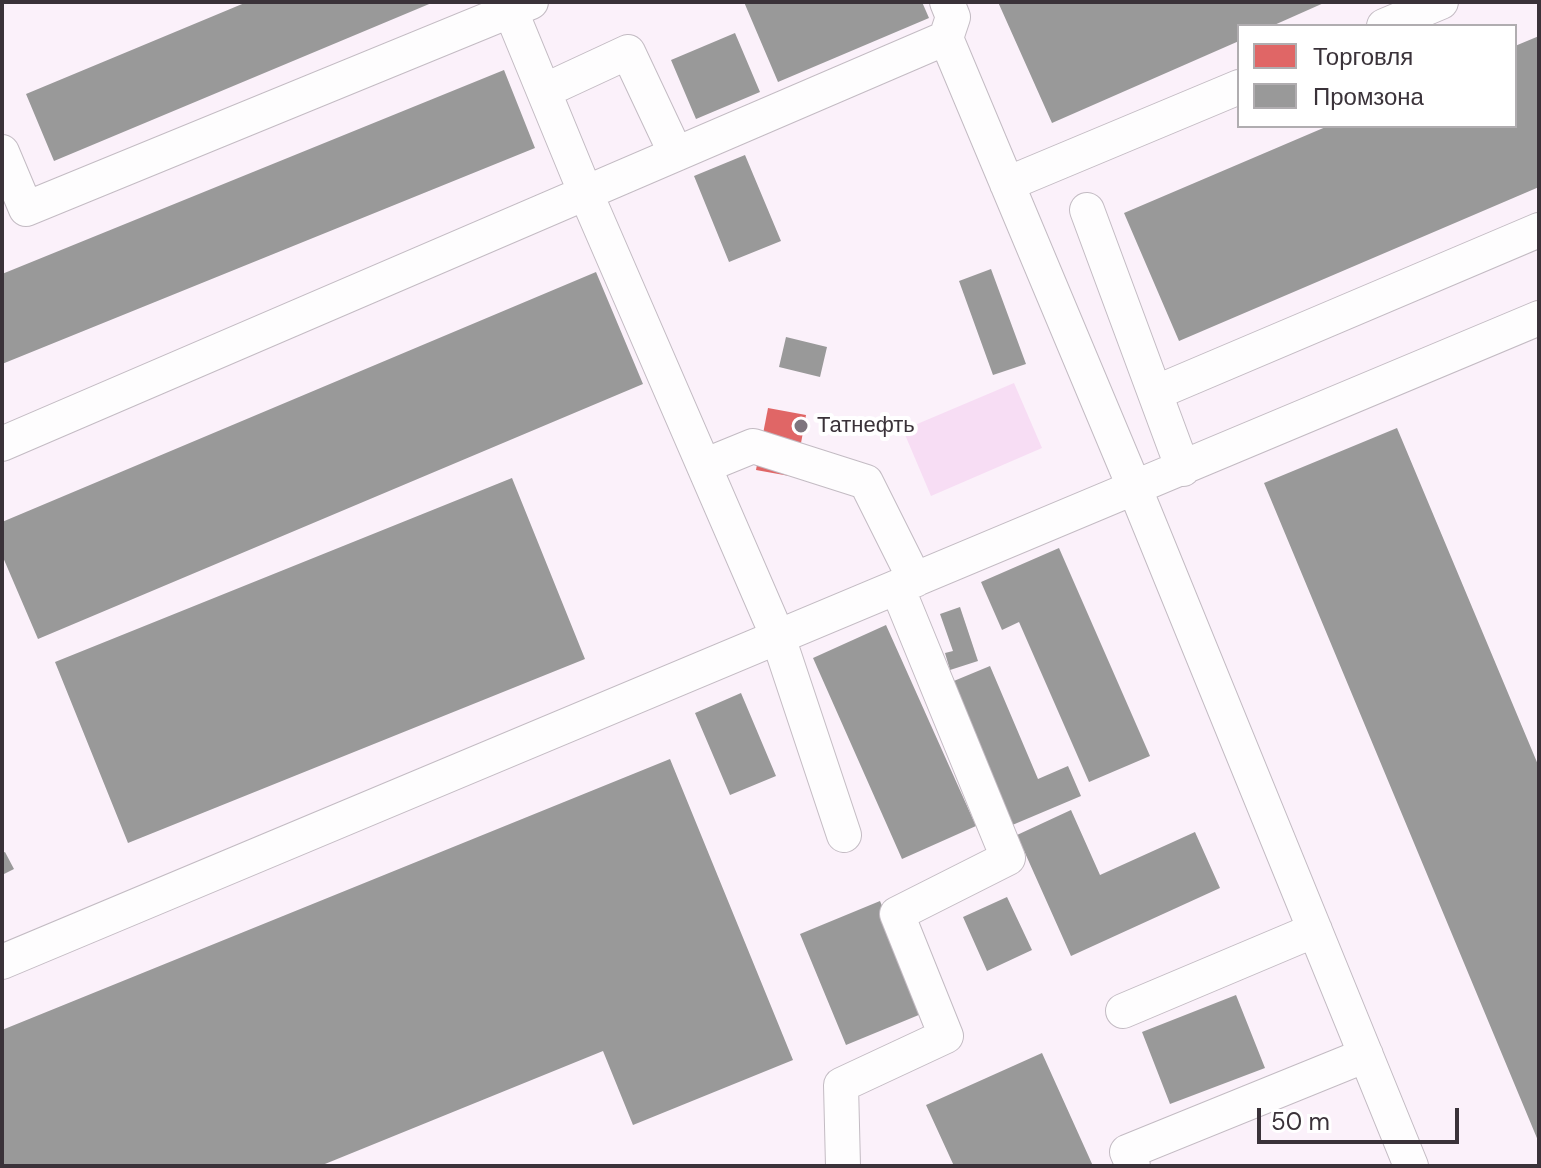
<!DOCTYPE html>
<meta charset="utf-8">
<style>
body{margin:0}
#map{position:relative;width:1541px;height:1168px;overflow:hidden;background:#fbf1fa;font-family:"DM Sans",sans-serif}
canvas{display:block}
.frame{position:absolute;inset:0;border:4px solid #3a3239;pointer-events:none}
.legend{position:absolute;left:1237px;top:24px;width:280px;height:104px;box-sizing:border-box;background:#fff;border:2px solid #b0adb0;margin:0;padding:10px 14px;list-style:none;font-size:24px;color:#3a3239}
.legend li{display:flex;align-items:center;gap:16px;height:40px}
.legend b{width:40px;border:2px solid #b0adb0}
.scale{position:absolute;left:1257px;top:1108px;width:202px;height:36px;box-sizing:border-box;border:4px solid #3a3239;border-top:0;padding-left:10px;font-size:24px;line-height:28px;white-space:nowrap;color:#3a3239;-webkit-text-stroke:6px #fff;paint-order:stroke}
</style>
<div id="map">
<canvas width="1541" height="1168"></canvas>
<div class="frame"></div>
<ul class="legend">
<li><b style="height:22px;background:#e06666"></b>Торговля</li>
<li><b style="height:22px;background:#999"></b>Промзона</li>
</ul>
<div class="scale">50 m</div>
</div>
<script>
const ctx = document.querySelector('canvas').getContext('2d');
ctx.lineJoin = 'round';
function paint(path, color) { ctx.fillStyle = color; ctx.fill(path, 'evenodd'); }
const toPath = rows => new Path2D(rows.map(r => 'M' + r).join(''));
function trace(path, color, width, dash) { ctx.strokeStyle = color; ctx.lineWidth = width; ctx.lineCap = dash ? 'butt' : 'round'; ctx.setLineDash(dash || []); ctx.stroke(path); }
function drawText(font, color, halo, rows, align = 'center') {
  ctx.font = font + ' "DM Sans",sans-serif'; ctx.lineWidth = 8; ctx.setLineDash([]); ctx.textBaseline = 'middle'; ctx.strokeStyle = halo; ctx.fillStyle = color; for (const [text, x, y, turn = 0] of rows) {
    ctx.save(); ctx.translate(x, y); ctx.rotate((+turn || 0) * Math.PI / 180); ctx.textAlign = isNaN(turn) ? turn : align; if (halo) ctx.strokeText(text, 0, 0); ctx.fillText(text, 0, 0); ctx.restore();
  }
}
paint(toPath([
 [1014,383,1042,448,931,496,903,430]
]), '#f7ddf4');
paint(toPath([
 [768,408,806,415,795,477,756,470]
]), '#e06666');
paint(toPath([
 [247,2,434,2,54,161,26,94],
 [744,2,922,2,929,18,778,82],
 [998,2,1326,2,1272,26,1239,26,1239,41,1052,123],
 [735,33,760,92,696,119,671,60],
 [1539,36,1539,187,1179,341,1124,213,1328,126,1515,126,1515,46],
 [504,70,535,148,2,364,2,274],
 [745,155,781,241,729,262,694,176],
 [991,269,1026,364,993,375,959,281],
 [596,272,643,384,38,639,2,555,2,522],
 [786,337,827,347,820,377,779,367],
 [1397,428,1539,767,1539,1143,1264,483],
 [512,478,585,659,128,843,55,662],
 [1059,548,1150,756,1089,782,1019,622,1002,630,981,582],
 [960,607,978,661,950,670,945,653,953,651,940,614],
 [886,625,976,826,902,859,813,658],
 [990,666,1038,779,1068,766,1081,796,1010,826,949,683],
 [741,693,776,776,730,795,695,713],
 [670,759,793,1060,633,1125,603,1051,320,1166,2,1166,2,1030],
 [1071,810,1100,875,1195,832,1220,888,1071,956,1017,835],
 [5,852,14,869,2,875,2,853],
 [1007,897,1032,950,987,971,963,917],
 [880,901,926,1012,846,1045,800,934],
 [1236,995,1265,1068,1170,1104,1142,1032],
 [1042,1053,1093,1166,954,1166,926,1105]
]), '#999');
const minor = toPath([
 [507,2,586,194,778,637,844,835],
 [1384,26,1441,2],
 [946,38,953,17,947,2],
 [544,91,628,52,676,154],
 [2,152,26,209,531,2],
 [1007,184,1239,87],
 [1087,210,1183,469],
 [1155,393,1539,230],
 [2,444,946,38,1135,489,1411,1166],
 [704,466,753,446,866,482,915,580],
 [2,962,1539,318],
 [1123,1011,1315,930],
 [843,1166,841,1085,946,1036,897,914,1008,858,897,587],
 [1133,1166,1127,1152,1366,1055]
]);
trace(minor, '#c3bbc3', 36);
trace(minor, '#fefdfe', 34);
for (const [x, y, r, color] of [
 [801,426,8,"#7e757d"]
]) { const dot = new Path2D(); dot.arc(x, y, r, 0, 2 * Math.PI); ctx.fillStyle = color; ctx.fill(dot); trace(dot, '#fff', 3); }
drawText('22px', '#3a3239', '#fff', [
 ["Татнефть",817,426]
], 'left');
</script>
